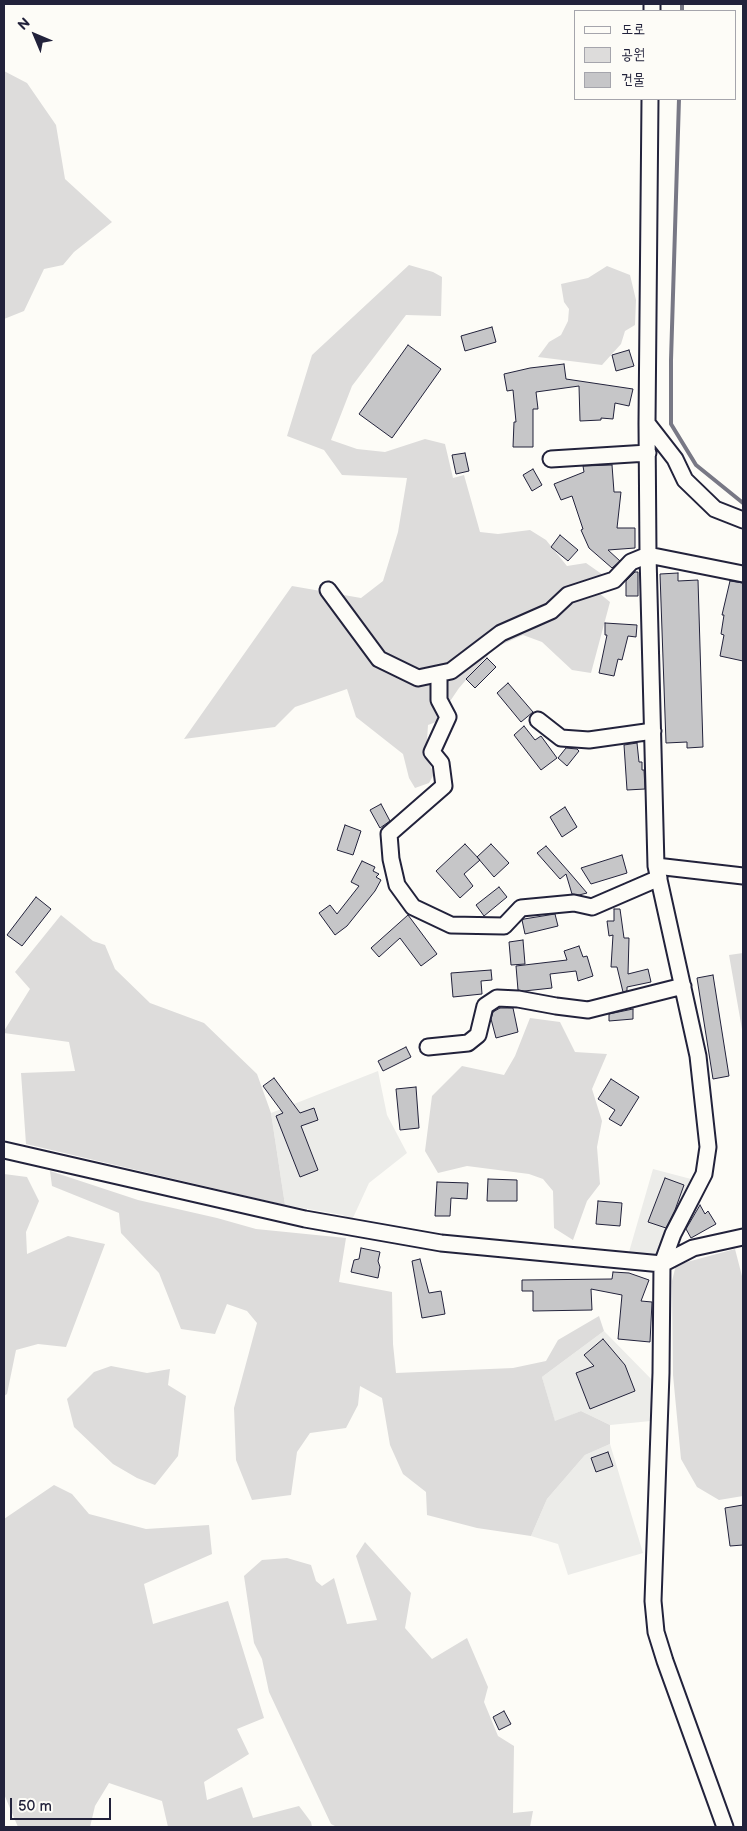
<!DOCTYPE html>
<meta charset="utf-8">
<style>
body{margin:0}
#map{position:relative;width:747px;height:1831px;overflow:hidden;background:#fdfcf7;font-family:"Balsamiq Sans","Poor Story",sans-serif}
canvas{display:block}
.frame{position:absolute;inset:0;border:5px solid #22223b;pointer-events:none}
.legend{position:absolute;left:574px;top:10px;width:162px;height:90px;box-sizing:border-box;background:#fdfcf7;border:1px solid #a5a5ac;margin:0;padding:6px 9px;list-style:none;font-size:15px;color:#22223b}
.legend li{display:flex;align-items:center;gap:10px;height:25px}
.legend b{width:25px;border:1px solid #a5a5ac}
.north{position:absolute;left:10px;top:10px;width:50px;height:50px;-webkit-text-stroke:4px #fdfcf7;paint-order:stroke;rotate:315deg;font-size:14px;font-weight:700;line-height:20px;text-align:center;color:#22223b}
.north::after{content:'';display:block;margin:auto;width:18px;height:22px;background:#22223b;clip-path:polygon(50% 0,100% 100%,50% 72%,0 100%)}
.scale{position:absolute;left:10px;top:1798px;width:101px;height:22px;box-sizing:border-box;border:2px solid #22223b;border-top:0;padding-left:6px;font-size:15px;line-height:18px;white-space:nowrap;color:#22223b;-webkit-text-stroke:4px #fdfcf7;paint-order:stroke}
</style>
<div id="map">
<canvas width="747" height="1831"></canvas>
<div class="frame"></div>
<ul class="legend">
<li><b style="height:6px;background:#fdfcf7"></b>도로</li>
<li><b style="height:14px;background:#dddcdb"></b>공원</li>
<li><b style="height:14px;background:#c6c6c8"></b>건물</li>
</ul>
<div class="north">N</div>
<div class="scale">50 m</div>
</div>
<script>
const g = document.querySelector('canvas').getContext('2d');
g.lineJoin = 'round';
function fillPath(path, color) {
  g.fillStyle = color;
  g.fill(path, 'evenodd');
}
function shape(rows) {
  const path = new Path2D();
  for (const r of rows) {
    path.moveTo(r[0], r[1]);
    for (let i = 2; i < r.length; i += 2) path.lineTo(r[i], r[i + 1]);
  }
  return path;
}
function trace(path, color, width, dash) {
  g.strokeStyle = color;
  g.lineWidth = width;
  g.lineCap = dash ? 'butt' : 'round';
  g.setLineDash(dash || []);
  g.stroke(path);
}
const built = shape([
 [378,1071,387,1115,407,1153,369,1183,352,1220,343,1215,285,1205,271,1113],
 [653,1169,691,1179,661,1256,629,1252],
 [604,1331,657,1385,651,1421,610,1425,581,1411,555,1422,542,1377],
 [610,1444,643,1553,568,1575,558,1544,531,1536,547,1499,585,1455]
]);
const green = shape([
 [4,71,27,83,56,125,65,179,112,222,74,252,63,265,44,269,24,311,4,319],
 [409,265,433,272,442,277,441,316,406,315,352,386,331,440,357,449,385,452,425,439,445,444,453,478,464,475,480,532,498,534,530,530,546,540,567,566,586,563,606,577,599,593,610,602,591,673,572,670,542,642,523,635,494,648,459,688,436,722,428,725,426,756,434,774,429,783,415,788,409,778,403,754,356,717,347,689,295,707,275,727,184,739,292,586,361,598,383,581,398,532,407,478,342,475,324,450,287,436,312,355],
 [607,266,630,275,636,300,635,325,625,331,621,344,602,365,538,357,549,342,561,335,568,321,569,309,564,302,561,284,588,278],
 [61,915,93,941,105,945,115,969,150,1003,204,1023,257,1074,271,1113,285,1205,26,1144,21,1073,75,1071,69,1042,4,1033,4,1031,30,989,15,972],
 [743,953,743,1035,729,955],
 [530,1018,560,1022,575,1052,607,1054,592,1089,602,1121,597,1147,600,1184,587,1201,573,1240,554,1228,553,1191,543,1179,529,1174,467,1166,438,1173,425,1151,432,1096,462,1066,504,1075,515,1056],
 [50,1171,138,1200,217,1218,256,1229,346,1238,339,1282,392,1292,393,1344,396,1373,513,1368,546,1361,558,1340,599,1316,604,1331,542,1377,555,1421,581,1411,610,1425,610,1444,585,1455,547,1499,531,1536,477,1528,427,1515,426,1492,403,1474,390,1445,382,1398,360,1386,358,1405,346,1428,310,1433,297,1452,291,1495,252,1500,236,1460,234,1408,257,1323,247,1311,227,1304,215,1334,181,1329,159,1273,121,1233,119,1213,52,1186],
 [4,1174,27,1177,39,1201,26,1232,27,1254,68,1236,105,1244,66,1347,38,1344,16,1350,7,1394,4,1396],
 [735,1249,743,1280,743,1496,719,1500,697,1487,681,1459,673,1375,672,1281,676,1265],
 [111,1366,147,1373,170,1369,168,1385,186,1396,178,1456,155,1485,137,1478,113,1464,74,1427,67,1399,94,1372],
 [54,1485,72,1494,89,1514,146,1529,209,1525,212,1554,144,1584,153,1624,228,1601,264,1718,237,1729,249,1754,204,1782,207,1800,242,1787,253,1818,299,1806,311,1822,312,1827,168,1827,162,1801,109,1783,95,1806,90,1827,18,1827,4,1794,4,1519],
 [365,1542,411,1593,405,1628,432,1659,467,1638,488,1687,484,1702,498,1736,514,1746,513,1813,533,1811,530,1827,337,1827,331,1824,269,1692,262,1659,254,1643,244,1576,262,1560,287,1558,311,1565,316,1581,322,1586,334,1578,347,1624,377,1620,356,1556]
]);
const stream = shape([
 [682,11,682,4],
 [679,99,671,360,671,424,696,465,743,503]
]);
const building = shape([
 [492,327,496,342,465,351,461,336,492,327],
 [408,345,441,369,392,438,359,414,408,345],
 [629,350,634,366,616,371,612,355,629,350],
 [564,364,566,379,633,389,629,406,615,403,613,419,601,418,601,420,580,421,579,386,536,392,538,409,533,409,533,447,513,447,514,422,516,422,513,390,507,391,504,374,530,368,564,364],
 [465,453,469,471,456,474,452,455,465,453],
 [612,465,614,492,621,492,617,528,635,528,635,548,608,550,620,561,612,568,589,548,581,530,583,529,572,496,561,500,554,484,584,472,583,466,612,465],
 [533,469,542,485,532,491,523,475,533,469],
 [560,535,578,550,568,561,551,547,560,535],
 [635,572,638,572,638,596,626,596,626,581,635,572],
 [678,573,678,581,698,580,703,747,687,748,687,742,666,743,660,574,678,573],
 [730,581,743,583,743,661,720,656,724,635,721,634,724,615,722,615,730,581],
 [605,623,637,625,636,637,628,636,622,660,618,659,614,676,599,673,607,635,605,635,605,623],
 [487,658,496,667,475,688,466,679,487,658],
 [508,683,533,712,521,722,497,693,508,683],
 [524,726,535,740,541,736,557,758,541,770,514,735,524,726],
 [637,743,639,762,642,762,642,770,644,770,645,789,627,790,624,745,637,743],
 [566,748,577,749,579,751,567,766,558,758,566,748],
 [381,804,390,821,380,828,370,810,381,804],
 [565,807,577,827,562,837,550,817,565,807],
 [345,825,361,831,353,855,337,850,345,825],
 [465,844,480,860,464,874,473,886,460,898,436,871,465,844],
 [491,844,509,863,494,877,477,857,491,844],
 [546,846,569,872,587,893,579,895,572,894,566,874,560,879,537,853,546,846],
 [622,855,627,873,591,884,581,868,622,855],
 [362,861,375,867,373,871,379,874,376,877,381,880,375,891,347,926,335,935,319,913,330,905,337,914,359,886,351,882,362,861],
 [499,887,507,897,484,916,476,905,499,887],
 [36,897,51,909,22,946,7,935,36,897],
 [614,909,620,909,624,938,629,938,628,974,648,969,651,982,627,987,627,991,623,992,617,967,611,967,613,935,609,936,607,921,614,921,614,909],
 [555,914,558,926,525,934,522,920,524,919,555,914],
 [408,915,437,954,421,966,400,938,379,957,371,948,408,915],
 [523,940,525,964,511,965,509,942,523,940],
 [579,946,583,957,587,956,593,976,578,981,576,971,550,974,552,988,524,991,518,990,516,966,567,960,564,951,579,946],
 [491,970,492,980,481,981,482,994,453,997,451,973,491,970],
 [713,975,729,1076,713,1079,697,978,713,975],
 [500,1008,513,1008,518,1032,496,1038,491,1019,493,1012,500,1008],
 [633,1009,633,1019,609,1021,609,1014,633,1009],
 [406,1047,411,1057,383,1071,378,1061,406,1047],
 [274,1078,300,1113,314,1108,318,1120,301,1126,318,1170,300,1177,276,1116,283,1113,263,1086,274,1078],
 [611,1079,639,1097,621,1126,609,1119,615,1110,598,1099,611,1079],
 [416,1087,419,1128,400,1130,396,1089,416,1087],
 [665,1178,684,1185,675,1210,666,1228,648,1222,665,1178],
 [488,1179,517,1180,517,1201,487,1201,488,1179],
 [437,1182,468,1183,467,1199,451,1198,450,1216,435,1216,437,1182],
 [598,1201,622,1203,620,1226,596,1224,598,1201],
 [700,1205,705,1214,708,1211,716,1224,691,1238,686,1229,700,1205],
 [361,1248,380,1252,378,1261,380,1267,378,1278,351,1272,354,1260,359,1259,361,1248],
 [420,1259,429,1293,441,1291,445,1314,422,1318,412,1261,420,1259],
 [613,1272,629,1273,649,1280,641,1301,652,1302,650,1342,618,1339,622,1295,591,1289,592,1310,533,1311,533,1291,522,1291,522,1280,612,1279,613,1272],
 [603,1339,625,1365,635,1391,590,1409,576,1373,594,1366,584,1355,603,1339],
 [608,1452,613,1466,596,1472,591,1458,608,1452],
 [743,1505,743,1545,730,1546,725,1508,743,1505],
 [504,1711,511,1724,499,1730,493,1717,504,1711]
]);
const minor = shape([
 [652,11,652,4],
 [650,99,647,423,675,459,685,480,715,509,743,520],
 [647,423,648,555,656,866,698,1056,708,1147,704,1174,673,1234,662,1264,661,1373,653,1601,656,1632,665,1661,725,1827],
 [551,459,648,453],
 [328,590,379,659,418,678,451,671,501,633,551,611,568,595,614,580,631,562,648,555,743,574],
 [439,674,439,700,448,717,432,752,441,763,444,786,389,834,391,859,397,885,413,907,451,925,504,926,521,908,574,903,592,907,659,878],
 [538,720,561,738,589,740,653,731],
 [656,866,743,876],
 [428,1047,468,1043,478,1035,485,1006,497,998,518,999,556,1006,588,1010,683,986],
 [4,1150,305,1219,441,1243,662,1264,693,1248,743,1237]
]);
fillPath(built, '#ecece9');
fillPath(green, '#dddcdb');
trace(stream, '#787885', 4);
fillPath(building, '#c6c6c8');
trace(building, '#22223b', 1);
trace(minor, '#22223b', 19);
trace(minor, '#fdfcf7', 15);
</script>
